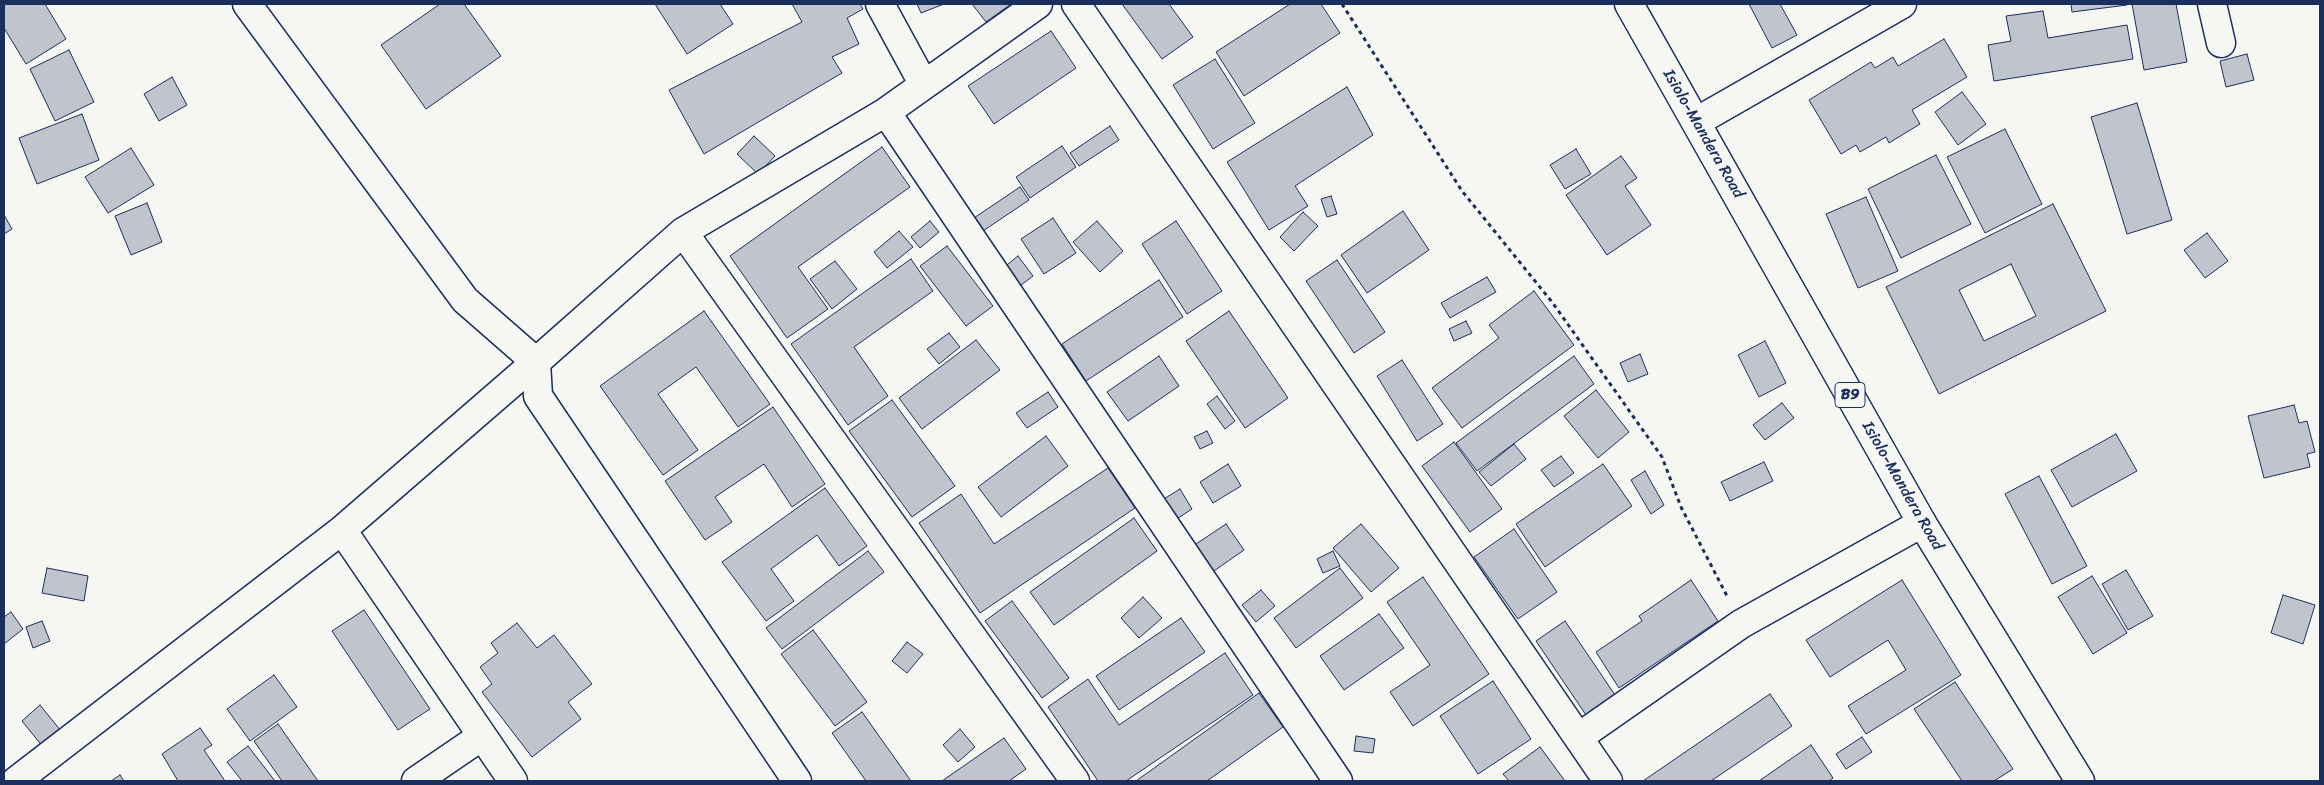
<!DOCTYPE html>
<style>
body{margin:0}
#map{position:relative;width:2324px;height:785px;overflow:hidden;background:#f6f6f2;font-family:Sriracha,sans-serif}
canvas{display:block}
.frame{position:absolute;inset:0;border:5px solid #1b2f5e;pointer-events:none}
</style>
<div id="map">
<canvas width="2324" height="785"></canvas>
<div class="frame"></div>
</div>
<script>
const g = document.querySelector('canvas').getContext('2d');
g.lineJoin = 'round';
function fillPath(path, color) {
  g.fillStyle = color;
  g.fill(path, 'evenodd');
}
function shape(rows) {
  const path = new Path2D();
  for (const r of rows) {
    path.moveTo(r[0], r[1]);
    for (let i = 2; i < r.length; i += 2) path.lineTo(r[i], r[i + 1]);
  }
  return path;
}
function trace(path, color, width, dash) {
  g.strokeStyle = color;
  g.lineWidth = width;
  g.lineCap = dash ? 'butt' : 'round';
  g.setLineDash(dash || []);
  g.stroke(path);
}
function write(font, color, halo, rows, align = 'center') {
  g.font = font + ' Sriracha,sans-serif';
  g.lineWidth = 5;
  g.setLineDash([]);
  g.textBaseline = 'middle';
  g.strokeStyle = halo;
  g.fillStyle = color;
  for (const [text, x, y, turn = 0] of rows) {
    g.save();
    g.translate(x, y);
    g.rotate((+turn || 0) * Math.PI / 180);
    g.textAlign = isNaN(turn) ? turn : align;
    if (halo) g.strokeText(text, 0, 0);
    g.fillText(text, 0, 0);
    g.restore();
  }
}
const building = shape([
 [4,4,45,4,66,39,26,64,4,28,4,4],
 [440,4,464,4,501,56,426,109,381,45,440,4],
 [655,4,720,4,733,24,687,54,655,4],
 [792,4,860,4,863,9,847,18,859,44,832,57,842,73,704,154,669,90,802,22,792,4],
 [917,4,944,4,921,13,917,4],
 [972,4,1011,4,986,22,972,4],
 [1122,4,1169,4,1193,37,1162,59,1122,4],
 [1290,4,1321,4,1340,33,1244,96,1216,52,1290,4],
 [1749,4,1780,4,1797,35,1772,48,1749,4],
 [2071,4,2127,4,2127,5,2072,12,2071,4],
 [2132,4,2176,4,2187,62,2144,70,2132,4],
 [2043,11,2048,38,2127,25,2133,59,1994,81,1988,45,2011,41,2006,16,2043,11],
 [1051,31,1076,68,994,124,968,86,1051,31],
 [1944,39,1967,77,1912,110,1920,124,1889,143,1886,137,1860,152,1856,145,1841,154,1809,100,1871,62,1875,68,1893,57,1898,66,1944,39],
 [69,50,94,102,55,121,30,69,69,50],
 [2247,54,2254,80,2226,87,2220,61,2247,54],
 [1215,59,1255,123,1213,149,1173,85,1215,59],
 [172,77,187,105,159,121,144,94,172,77],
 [1347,87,1373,135,1295,186,1308,206,1269,230,1227,162,1347,87],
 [1962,92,1986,124,1958,145,1935,112,1962,92],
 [2137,103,2172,220,2127,234,2091,117,2137,103],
 [82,114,99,160,37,184,19,138,82,114],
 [1110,126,1119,140,1079,166,1070,153,1110,126],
 [2005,129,2042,204,1985,233,1947,157,2005,129],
 [754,136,775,156,758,174,737,154,754,136],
 [1062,146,1076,167,1030,198,1016,177,1062,146],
 [882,147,910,187,798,267,828,309,787,338,730,256,882,147],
 [131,148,154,185,108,213,85,177,131,148],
 [1576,149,1591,174,1565,189,1550,165,1576,149],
 [1936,155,1971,224,1901,258,1868,189,1936,155],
 [1621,156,1637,178,1625,186,1651,225,1607,255,1566,195,1621,156],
 [1020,187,1029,200,977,235,968,222,1020,187],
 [1331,196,1337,214,1327,217,1321,199,1331,196],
 [1866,197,1898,271,1858,288,1826,214,1866,197],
 [147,203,162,242,131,255,115,216,147,203],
 [2053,204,2106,311,1939,394,1886,287,2053,204],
 [2011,264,2036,316,1984,341,1959,290,2011,264],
 [1403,211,1429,250,1367,293,1341,255,1403,211],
 [1303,212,1318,226,1294,251,1280,237,1303,212],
 [4,215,12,229,4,234,4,215],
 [1053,218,1076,253,1044,274,1021,239,1053,218],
 [930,221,939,232,920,248,911,237,930,221],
 [1097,221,1123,251,1100,272,1073,242,1097,221],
 [1176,221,1222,291,1187,314,1142,244,1176,221],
 [899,231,913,247,887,268,874,252,899,231],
 [2207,233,2228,261,2205,278,2184,250,2207,233],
 [947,246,993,306,966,326,920,266,947,246],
 [1018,256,1033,276,1017,288,1002,269,1018,256],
 [911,259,933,291,854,347,888,396,848,425,791,344,911,259],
 [1337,260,1385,332,1354,353,1306,281,1337,260],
 [835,261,857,289,832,309,810,279,835,261],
 [1487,277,1496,292,1450,318,1441,303,1487,277],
 [1159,280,1183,317,1086,381,1062,344,1159,280],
 [1534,291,1574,345,1462,428,1432,388,1499,338,1489,325,1534,291],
 [704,311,770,404,738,427,696,367,658,394,698,450,663,475,600,386,704,311],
 [1229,311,1288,398,1245,428,1186,341,1229,311],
 [1466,321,1472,333,1454,341,1449,329,1466,321],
 [949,333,960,347,939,364,927,349,949,333],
 [976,340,1000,370,922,429,899,398,976,340],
 [1765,341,1786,383,1759,397,1738,355,1765,341],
 [1640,354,1648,374,1628,382,1620,363,1640,354],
 [1159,356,1179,386,1128,421,1107,392,1159,356],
 [1574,356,1594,384,1477,471,1456,443,1574,356],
 [1402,360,1443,424,1417,441,1377,376,1402,360],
 [1596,390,1629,432,1598,458,1564,416,1596,390],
 [1048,392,1058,407,1027,428,1016,413,1048,392],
 [1217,396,1235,421,1225,429,1207,404,1217,396],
 [892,400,955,486,912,517,849,431,892,400],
 [1782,403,1794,418,1765,440,1753,425,1782,403],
 [2294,405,2299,423,2307,421,2315,452,2307,454,2310,467,2264,478,2248,416,2294,405],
 [773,407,825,484,792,507,764,464,715,497,732,522,705,540,665,481,773,407],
 [1207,431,1213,443,1200,449,1194,437,1207,431],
 [2116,434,2137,471,2072,507,2051,470,2116,434],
 [1046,436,1068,466,1001,517,978,487,1046,436],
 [1454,442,1502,509,1470,532,1422,466,1454,442],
 [1514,444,1526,459,1491,486,1479,472,1514,444],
 [1561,456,1574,473,1554,487,1541,470,1561,456],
 [1764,462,1773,481,1730,501,1721,482,1764,462],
 [1228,464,1241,486,1213,503,1200,482,1228,464],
 [1603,464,1632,506,1545,567,1516,524,1603,464],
 [1108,468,1135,508,980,613,919,523,961,494,994,544,1108,468],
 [1645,471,1664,505,1651,514,1631,480,1645,471],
 [2039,476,2087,566,2052,584,2005,494,2039,476],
 [825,488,867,546,839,566,817,535,771,569,794,601,766,621,722,562,825,488],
 [1180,489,1192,509,1172,522,1159,502,1180,489],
 [1134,518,1157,551,1054,625,1030,592,1134,518],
 [1226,524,1244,550,1211,573,1193,546,1226,524],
 [1361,524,1399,568,1371,592,1333,548,1361,524],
 [1514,529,1557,592,1518,619,1474,557,1514,529],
 [868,551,884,572,782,649,766,628,868,551],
 [1333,551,1340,566,1323,573,1317,559,1333,551],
 [47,568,88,576,84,601,42,593,47,568],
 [1340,568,1363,598,1296,648,1274,618,1340,568],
 [2126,570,2153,616,2128,630,2102,584,2126,570],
 [2092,576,2127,633,2093,654,2058,597,2092,576],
 [1423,577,1489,674,1413,726,1390,692,1430,665,1387,602,1423,577],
 [1691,580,1718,621,1619,688,1596,652,1642,621,1639,616,1691,580],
 [1902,580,1961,675,1866,734,1848,706,1906,670,1888,640,1830,677,1806,640,1902,580],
 [1261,590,1275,606,1256,622,1242,605,1261,590],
 [2283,595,2315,605,2303,644,2271,633,2283,595],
 [1143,597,1162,618,1139,638,1121,618,1143,597],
 [1012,601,1069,678,1042,698,985,621,1012,601],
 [364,610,430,709,398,730,332,631,364,610],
 [11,612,23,629,4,644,4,617,11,612],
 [1379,614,1404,648,1344,690,1320,656,1379,614],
 [1181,618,1205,652,1119,710,1096,676,1181,618],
 [42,621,50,641,33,648,26,627,42,621],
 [1565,621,1615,695,1586,715,1536,641,1565,621],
 [517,623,537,648,554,635,592,684,568,702,581,719,532,757,482,692,492,684,480,667,498,653,491,643,517,623],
 [813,630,867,702,835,726,781,654,813,630],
 [907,642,923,654,907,673,892,661,907,642],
 [1225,653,1253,695,1126,781,1098,781,1048,707,1088,679,1119,725,1225,653],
 [274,675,297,707,250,741,227,709,274,675],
 [1493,681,1531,739,1478,774,1440,716,1493,681],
 [1955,682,2013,769,1994,781,1962,781,1914,709,1955,682],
 [1259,693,1283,727,1207,781,1136,781,1259,693],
 [1770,694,1792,726,1711,781,1643,781,1770,694],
 [40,705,61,731,43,747,22,721,40,705],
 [862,712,911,781,866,781,832,733,862,712],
 [278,724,318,781,282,781,254,741,278,724],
 [200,728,212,745,204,750,225,781,178,781,162,754,200,728],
 [960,729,975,747,958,762,943,745,960,729],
 [1356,736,1375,739,1373,753,1354,751,1356,736],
 [1862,737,1872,752,1846,769,1836,754,1862,737],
 [1004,738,1026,769,1009,781,942,781,1004,738],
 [1811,745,1833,778,1829,781,1759,781,1811,745],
 [248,746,275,781,242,781,227,762,248,746],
 [1540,747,1565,781,1509,781,1503,774,1540,747],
 [120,775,124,781,111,781,120,775]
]);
const path = shape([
 [1342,4,1462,191,1552,302,1662,457,1681,507,1727,596]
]);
const street = shape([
 [880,4,924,85],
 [1076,4,1608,781],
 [2212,4,2221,43],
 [886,112,1338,781],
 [1696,122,1902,4],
 [683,232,1075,781],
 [342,530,513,781],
 [1579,737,1741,624,1922,523],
 [16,781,342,530,536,362,683,232,886,112,1038,4],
 [416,781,482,736]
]);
const secondary = shape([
 [247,4,465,300,536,362,538,396,797,781]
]);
const highway = shape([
 [1629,4,1922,523,2080,781]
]);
const shields = [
 [1850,395,30]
];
const shieldNames = [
 ["B9",1850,395]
];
const streetNames = [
 ["Isiolo-Mandera Road",1703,134,60],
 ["Isiolo-Mandera Road",1902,486,60]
];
fillPath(building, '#c0c4cd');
trace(building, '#1b2f5e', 1);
trace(street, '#1b2f5e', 31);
trace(secondary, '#1b2f5e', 31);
trace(highway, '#1b2f5e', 31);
trace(path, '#1b2f5e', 3, [4, 4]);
trace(street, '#f6f6f2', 28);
trace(secondary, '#f6f6f2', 28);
trace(highway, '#f6f6f2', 28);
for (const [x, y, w] of shields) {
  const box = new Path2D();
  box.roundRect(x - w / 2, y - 12.5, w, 25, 4);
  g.fillStyle = '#f6f6f2';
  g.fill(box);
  trace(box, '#1b2f5e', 1);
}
write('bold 15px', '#1b2f5e', null, shieldNames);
write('16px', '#1b2f5e', '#f6f6f2', streetNames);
</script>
